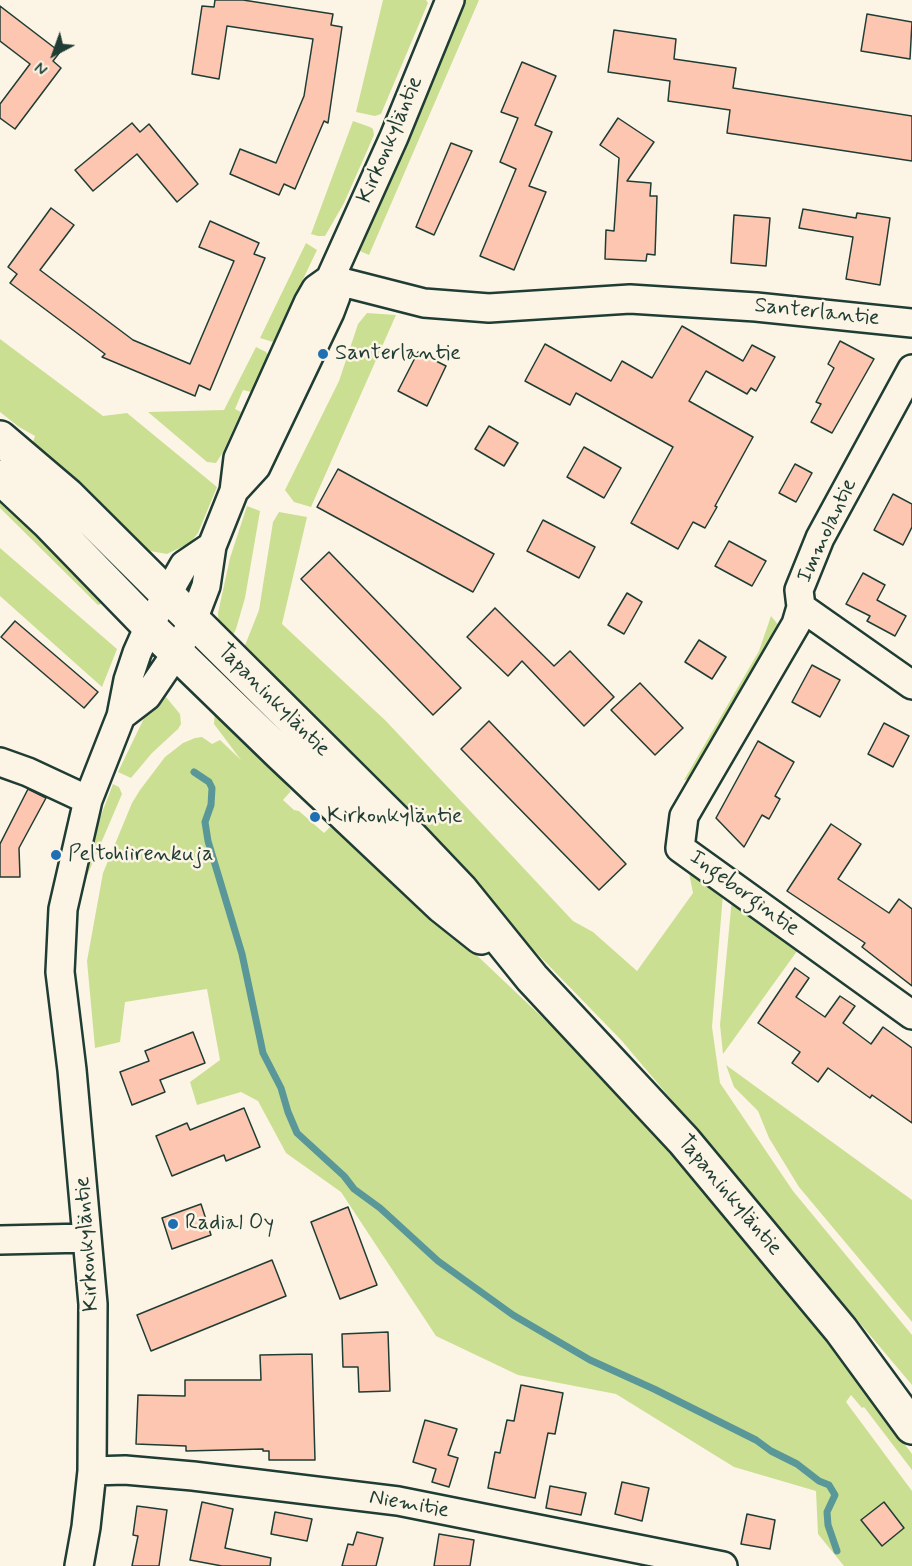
<!DOCTYPE html>
<meta charset="utf-8">
<style>
body{margin:0}
#map{position:relative;width:912px;height:1566px;overflow:hidden;background:#fcf5e5;font-family:Mynerve,sans-serif}
canvas{display:block}
.north{position:absolute;left:24px;top:24px;width:60px;height:60px;-webkit-text-stroke:4px #fcf5e5;paint-order:stroke;rotate:221deg;font-size:16px;font-weight:700;line-height:24px;text-align:center;color:#1f3d34}
.north::after{content:'';display:block;margin:auto;width:21px;height:27px;background:#1f3d34;clip-path:polygon(50% 0,100% 100%,50% 72%,0 100%)}
</style>
<div id="map">
<canvas width="912" height="1566"></canvas>
<div class="north">N</div>
</div>
<script>
const g = document.querySelector('canvas').getContext('2d');
g.lineJoin = 'round';
function fillPath(path, color) {
  g.fillStyle = color;
  g.fill(path, 'evenodd');
}
function shape(rows) {
  const path = new Path2D();
  for (const r of rows) {
    path.moveTo(r[0], r[1]);
    for (let i = 2; i < r.length; i += 2) path.lineTo(r[i], r[i + 1]);
  }
  return path;
}
function trace(path, color, width, dash) {
  g.strokeStyle = color;
  g.lineWidth = width;
  g.lineCap = dash ? 'butt' : 'round';
  g.setLineDash(dash || []);
  g.stroke(path);
}
function write(font, color, halo, rows, align = 'center') {
  g.font = font + ' Mynerve,sans-serif';
  g.lineWidth = 5;
  g.setLineDash([]);
  g.textBaseline = 'middle';
  g.strokeStyle = halo;
  g.fillStyle = color;
  for (const [text, x, y, turn = 0] of rows) {
    g.save();
    g.translate(x, y);
    g.rotate((+turn || 0) * Math.PI / 180);
    g.textAlign = isNaN(turn) ? turn : align;
    if (halo) g.strokeText(text, 0, 0);
    g.fillText(text, 0, 0);
    g.restore();
  }
}
const green = shape([
 [383,0,426,0,428,3,381,114,375,116,356,112],
 [465,0,479,0,369,255,360,251],
 [353,121,370,127,373,129,374,135,344,203,325,236,318,236,311,234],
 [306,243,317,250,273,342,260,338],
 [367,313,396,315,311,507,294,502,285,490,339,381,358,324],
 [0,339,103,416,127,413,217,487,198,533,190,543,167,554,150,551,33,442,35,436,19,427,0,412],
 [256,347,266,352,268,355,251,392,243,390,235,409,241,412,223,452,216,463,207,462,148,412,224,410],
 [0,493,107,598,103,603,98,605,0,508],
 [247,506,260,511,245,598,236,629,231,639,219,626,218,613,230,558],
 [279,512,307,517,282,624,386,721,573,921,593,932,637,971,693,893,688,868,699,879,723,894,712,1027,720,1083,793,1191,912,1335,912,1385,622,1041,353,764,240,658,259,610,273,522],
 [0,548,117,649,102,687,0,596],
 [771,616,780,627,699,777,684,780,759,651],
 [166,697,180,714,181,724,178,729,152,753,131,778,118,772,146,714,153,706],
 [215,709,261,755,291,791,283,800,294,810,299,811,324,833,330,827,372,856,562,1036,652,1132,808,1314,912,1454,912,1470,864,1407,862,1408,851,1395,846,1402,912,1491,912,1566,844,1566,818,1534,816,1491,734,1467,616,1394,518,1375,436,1336,341,1192,286,1153,258,1101,241,1092,197,1105,190,1082,220,1060,207,989,125,1002,120,1042,95,1048,87,961,103,873,132,803,140,790,165,757,183,743,195,738,202,737,212,744,220,740,241,760,214,724],
 [113,784,119,787,122,794,84,883,95,831],
 [732,898,800,947,723,1054,720,1025],
 [726,1065,912,1200,912,1322,799,1187,769,1138,758,1111,734,1087]
]);
const stream = shape([
 [194,772,209,782,212,788,211,805,205,822,208,841,242,954,263,1053,281,1088,288,1112,297,1133,344,1176,354,1189,380,1208,438,1261,513,1315,590,1360,654,1389,756,1440,771,1451,797,1464,819,1481,829,1485,835,1495,827,1512,828,1525,837,1551]
]);
const building = shape([
 [215,0,243,0,333,14,331,25,342,27,328,123,324,121,295,189,284,184,279,195,230,174,240,149,276,163,304,96,313,39,227,26,219,79,192,74,202,6,214,7,215,0],
 [0,6,60,52,53,61,61,68,15,129,0,118,0,104,30,64,0,41,0,6],
 [867,14,912,22,910,59,861,51,867,14],
 [614,30,676,39,674,59,736,68,733,88,912,116,912,161,727,133,730,110,668,101,670,81,608,72,614,30],
 [522,62,556,76,535,125,552,132,529,186,546,192,514,270,480,256,516,169,500,162,518,118,501,112,522,62],
 [618,118,654,142,627,181,651,183,650,196,657,196,655,255,647,254,646,261,605,259,606,230,614,231,619,158,600,145,618,118],
 [132,123,140,132,149,124,198,184,177,202,137,154,93,191,75,170,132,123],
 [451,143,472,151,434,235,416,227,451,143],
 [51,208,74,225,40,270,133,340,190,364,234,261,199,247,210,221,259,243,254,254,265,258,210,390,199,385,195,396,102,357,105,354,10,283,17,274,8,267,51,208],
 [803,209,856,218,857,213,890,218,880,285,846,279,853,237,799,228,803,209],
 [734,215,770,218,766,266,731,263,734,215],
 [682,326,743,361,752,345,775,357,756,391,751,388,747,394,706,371,689,401,753,437,715,506,717,507,705,528,693,522,678,549,631,523,673,447,576,393,570,405,525,381,545,344,611,381,622,361,652,378,682,326],
 [840,341,874,359,832,433,811,422,821,404,816,402,834,368,828,364,840,341],
 [418,352,446,366,427,406,398,391,418,352],
 [489,426,518,443,504,466,475,449,489,426],
 [584,447,621,468,604,498,567,477,584,447],
 [795,464,812,473,796,502,779,493,795,464],
 [338,469,494,554,473,592,317,507,338,469],
 [893,494,912,504,912,527,903,545,874,530,893,494],
 [543,520,595,547,579,578,527,551,543,520],
 [729,541,766,561,752,586,715,566,729,541],
 [329,552,461,688,433,715,301,579,329,552],
 [863,573,885,585,877,600,906,616,895,636,867,621,870,616,846,604,863,573],
 [627,593,642,602,624,634,608,625,627,593],
 [495,608,554,666,570,651,614,697,584,726,522,661,508,676,467,637,495,608],
 [15,621,98,692,84,708,1,637,15,621],
 [699,640,726,657,712,679,685,662,699,640],
 [812,665,840,680,820,717,792,702,812,665],
 [640,683,683,728,655,755,611,710,640,683],
 [489,721,626,864,599,890,461,749,489,721],
 [884,723,909,736,893,767,868,754,884,723],
 [758,741,794,762,775,796,780,799,769,819,762,815,744,847,716,818,758,741],
 [28,789,46,798,19,848,20,877,0,877,0,844,28,789],
 [831,824,861,844,838,879,889,913,899,899,912,909,912,986,862,947,865,943,787,891,831,824],
 [795,968,809,978,796,997,825,1017,840,996,855,1006,843,1023,871,1044,883,1027,912,1048,912,1123,872,1095,870,1098,828,1068,818,1082,792,1063,800,1052,758,1023,795,968],
 [193,1032,205,1063,160,1080,165,1092,132,1105,120,1072,149,1061,145,1051,193,1032],
 [244,1108,260,1147,226,1161,224,1155,172,1176,156,1136,187,1123,190,1130,244,1108],
 [201,1204,211,1235,172,1249,162,1218,201,1204],
 [348,1207,377,1285,340,1299,311,1222,348,1207],
 [272,1260,286,1296,151,1351,137,1315,272,1260],
 [388,1332,390,1391,359,1392,358,1367,343,1367,342,1334,388,1332],
 [312,1354,315,1460,269,1460,269,1451,263,1451,263,1449,186,1451,186,1446,136,1444,138,1395,185,1396,185,1380,261,1380,260,1355,312,1354],
 [521,1385,563,1393,555,1434,548,1433,535,1498,488,1488,495,1452,500,1453,507,1420,514,1421,521,1385],
 [425,1420,457,1429,448,1455,458,1458,449,1487,432,1482,436,1469,413,1462,425,1420],
 [622,1482,649,1488,642,1521,615,1514,622,1482],
 [550,1486,586,1493,581,1515,546,1508,550,1486],
 [202,1502,233,1509,225,1548,271,1558,270,1566,222,1566,190,1560,202,1502],
 [884,1502,904,1528,882,1546,861,1520,884,1502],
 [137,1506,167,1510,159,1566,132,1566,138,1536,133,1535,137,1506],
 [275,1512,312,1519,307,1541,271,1534,275,1512],
 [747,1514,775,1520,770,1549,741,1544,747,1514],
 [357,1532,383,1538,376,1566,342,1566,348,1544,353,1545,357,1532],
 [439,1534,474,1540,470,1566,434,1566,439,1534]
]);
const minor = shape([
 [330,279,424,303,489,308,630,299,756,307,912,323],
 [912,369,820,538,799,590,801,607,796,624,684,816,680,848,912,1015],
 [234,491,256,467,330,312,336,296,330,279],
 [801,607,912,685],
 [121,716,147,696,177,652,193,620,206,586,212,546,234,491,238,458,308,303,316,289,330,279,394,137,450,0],
 [0,762,28,772,88,800],
 [0,1240,87,1238],
 [92,1471,125,1470,193,1476,398,1501,723,1566],
 [79,1566,86,1527,92,1471,93,1304,72,1070,60,972,63,909,88,800,121,716,128,680,137,653,149,626,184,565,212,546]
]);
const major = shape([
 [0,438,67,495,404,830,460,889,532,978,684,1141,841,1330,912,1427],
 [0,477,49,523,149,626,281,754,442,906,481,937]
]);
const markers = [
 [323,354,6,"#1f6fb2"],
 [315,817,6,"#1f6fb2"],
 [56,855,6,"#1f6fb2"],
 [173,1224,6,"#1f6fb2"]
];
const streetNames = [
 ["Kirkonkyläntie",391,140,-67],
 ["Santerlantie",817,313,6],
 ["Immolantie",828,531,-65],
 ["Tapaninkyläntie",273,701,45],
 ["Ingeborgintie",744,894,36],
 ["Tapaninkyläntie",729,1196,50],
 ["Kirkonkyläntie",88,1244,-94],
 ["Niemitie",409,1505,10]
];
const poiNames = [
 ["Santerlantie",335,354],
 ["Kirkonkyläntie",327,817],
 ["Peltohiirenkuja",68,855],
 ["Radial Oy",185,1224]
];
fillPath(green, '#cbdf93');
trace(stream, '#5a9798', 7);
fillPath(building, '#fdc6b1');
trace(building, '#1f3d34', 1.5);
trace(minor, '#1f3d34', 32);
trace(major, '#1f3d34', 38);
trace(minor, '#fcf5e5', 27);
trace(major, '#fcf5e5', 33);
for (const [x, y, r, color] of markers) {
  const dot = new Path2D();
  dot.arc(x, y, r, 0, 2 * Math.PI);
  g.fillStyle = color;
  g.fill(dot);
  trace(dot, '#fcf5e5', 2);
}
write('22px', '#1f3d34', '#fcf5e5', streetNames);
write('22px', '#1f3d34', '#fcf5e5', poiNames, 'left');
</script>
